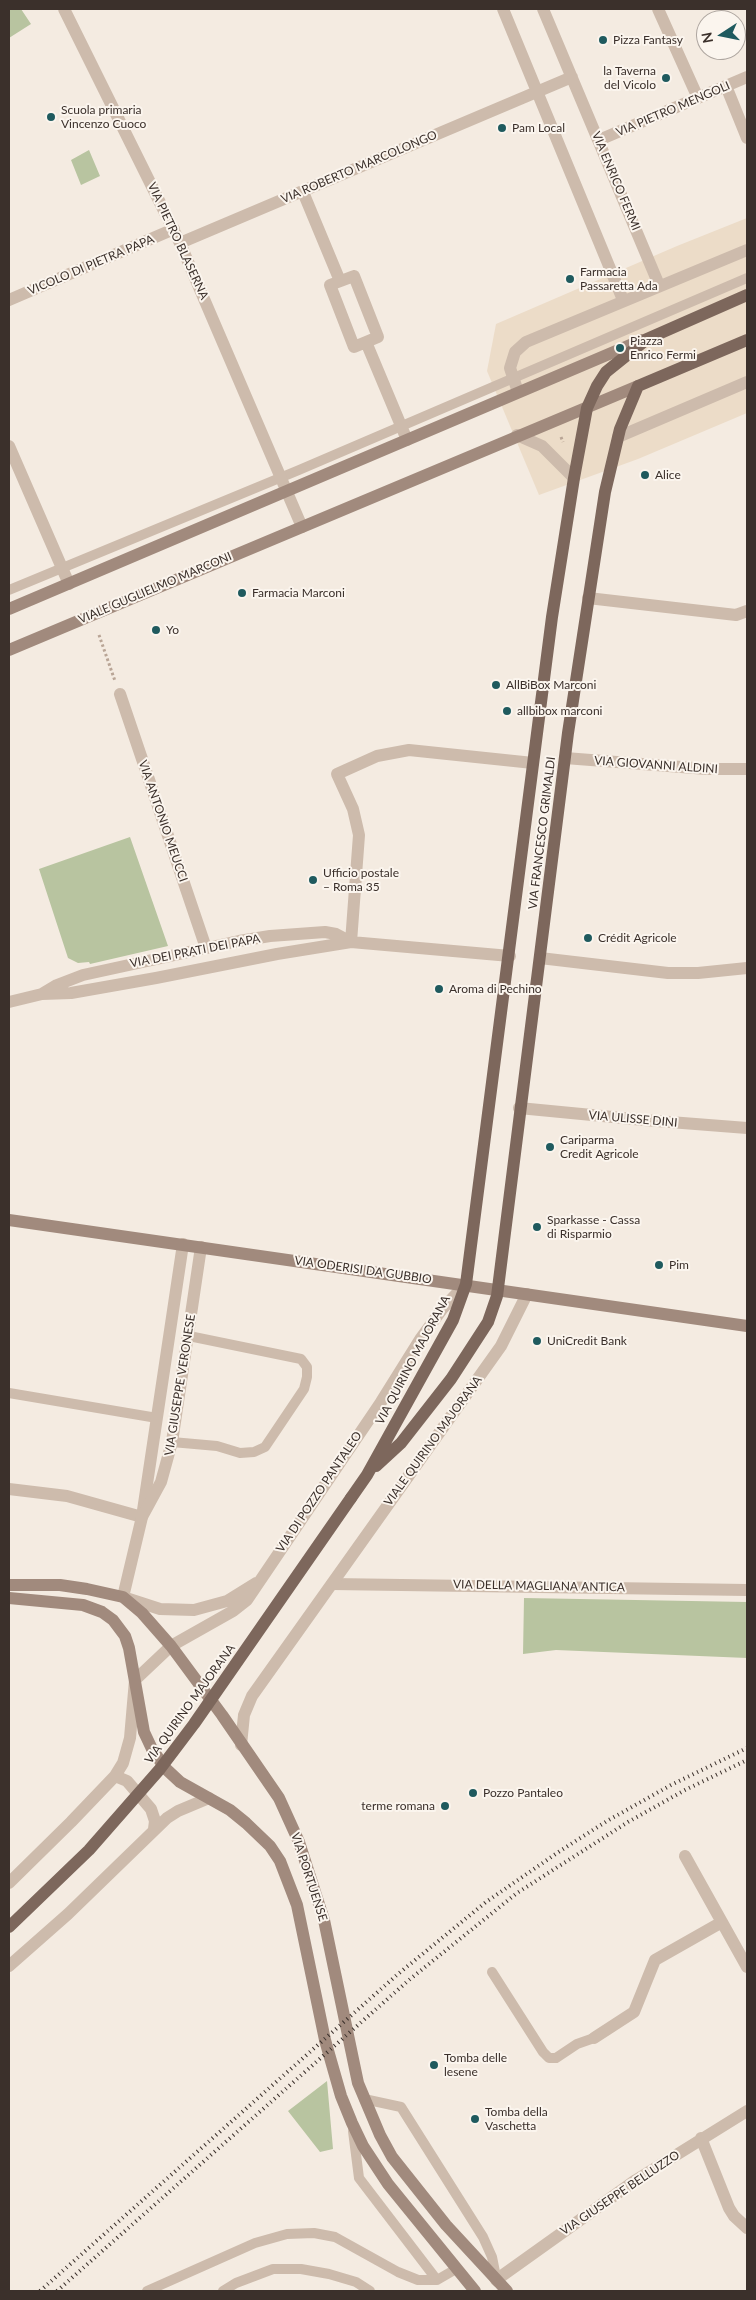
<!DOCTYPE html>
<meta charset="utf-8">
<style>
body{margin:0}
#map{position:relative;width:756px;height:2300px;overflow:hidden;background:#f4ebe1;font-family:Lato,sans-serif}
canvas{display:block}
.frame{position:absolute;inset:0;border:10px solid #3b302b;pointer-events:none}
.north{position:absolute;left:696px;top:10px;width:50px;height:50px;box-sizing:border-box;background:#fbf5ee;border:1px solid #aea6a0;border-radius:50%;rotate:259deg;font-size:14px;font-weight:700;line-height:20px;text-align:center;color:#3b302b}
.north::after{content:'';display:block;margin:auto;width:18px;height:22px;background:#1f5a5e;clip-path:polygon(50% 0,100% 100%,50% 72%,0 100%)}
</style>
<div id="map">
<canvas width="756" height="2300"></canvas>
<div class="frame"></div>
<div class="north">N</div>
</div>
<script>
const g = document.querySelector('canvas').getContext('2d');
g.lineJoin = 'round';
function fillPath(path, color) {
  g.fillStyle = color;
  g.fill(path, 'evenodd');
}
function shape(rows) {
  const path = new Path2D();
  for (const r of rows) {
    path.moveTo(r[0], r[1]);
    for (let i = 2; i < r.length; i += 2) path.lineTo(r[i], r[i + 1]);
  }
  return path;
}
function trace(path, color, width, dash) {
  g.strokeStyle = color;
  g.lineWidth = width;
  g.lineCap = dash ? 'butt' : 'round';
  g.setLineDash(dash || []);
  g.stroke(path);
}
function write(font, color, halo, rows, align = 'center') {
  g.font = font + ' Lato,sans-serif';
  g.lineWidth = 4;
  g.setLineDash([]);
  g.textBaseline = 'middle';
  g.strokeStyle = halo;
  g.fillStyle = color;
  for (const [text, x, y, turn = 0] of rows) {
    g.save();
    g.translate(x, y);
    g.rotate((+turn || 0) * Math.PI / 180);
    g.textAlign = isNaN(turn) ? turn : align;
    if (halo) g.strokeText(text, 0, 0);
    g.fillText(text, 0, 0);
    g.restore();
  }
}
const green = shape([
 [10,9,21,9,31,24,9,38],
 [89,150,100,176,81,185,71,160],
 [130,837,168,946,90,964,89,962,78,963,68,958,39,869],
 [524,1598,747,1602,747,1658,556,1650,523,1654],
 [327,2081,333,2149,320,2152,288,2111]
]);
const plaza = shape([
 [747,218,747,413,638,459,539,495,487,371,496,324,677,246]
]);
const path = shape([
 [561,437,563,442],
 [99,635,115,681]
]);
const service = shape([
 [9,590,299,470,747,278],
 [9,1393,157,1418],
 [172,1442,217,1446,240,1453,254,1452,265,1447,304,1389,307,1377,307,1367,301,1359,189,1336],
 [492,1972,543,2052,549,2058,556,2058,577,2044,594,2038],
 [364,2099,401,2107,483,2237,492,2257,497,2282],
 [353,2131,359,2178,437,2280],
 [147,2291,255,2243,287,2234,314,2233,335,2237,398,2272,418,2280,437,2280,456,2269],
 [223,2291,236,2283,273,2269,301,2269,329,2274,356,2282,370,2291]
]);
const pedestrian = shape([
 [303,192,340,281],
 [354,276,378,337,354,347,330,285,354,276],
 [366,342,407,440]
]);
const minor = shape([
 [64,9,180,243,302,527],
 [503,9,623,300],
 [543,9,659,285],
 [658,9,698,98],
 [726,86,747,138],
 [599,140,747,77],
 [180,243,572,77],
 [9,300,174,229],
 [518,392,510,368,515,352,526,342,747,250],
 [517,435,542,446,574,478],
 [618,437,747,382],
 [9,446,69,584],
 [588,598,736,615,747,611],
 [120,694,206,948],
 [565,758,707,769,747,769],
 [351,942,359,835,353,809,337,774,377,756,409,750,533,763],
 [540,958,668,973,698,973,747,968],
 [42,994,57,985,83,975,239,941,270,936,325,932,336,934,351,942],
 [9,1002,42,994,71,993,156,978,277,954,351,942,510,956],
 [519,1108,644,1120,747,1128],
 [9,1489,67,1496,142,1517,183,1244],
 [332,1584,747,1590],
 [685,1856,747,1967],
 [594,2038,634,2012,655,1960,722,1922],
 [701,2138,729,2208,734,2216,747,2228],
 [496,2280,636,2180,747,2111]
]);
const tertiary = shape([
 [201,1247,172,1442,161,1482,142,1517,123,1597,160,1609,194,1610,227,1601,256,1583],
 [241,1745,244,1715,252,1696,501,1346,527,1294],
 [115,1776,127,1781,151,1809,155,1821,154,1829],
 [9,1883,71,1822,115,1776,123,1763,130,1738,135,1680,171,1646,233,1611,247,1600,381,1402,421,1338,443,1308,466,1284],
 [9,1966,68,1914,167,1818,178,1811,209,1798]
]);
const secondary = shape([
 [9,609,642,340],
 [9,650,638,386],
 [9,1220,747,1326],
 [9,1585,60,1585,87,1589,123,1597,142,1613,171,1646,222,1715,279,1798,299,1842,324,1920,358,2083,380,2135,392,2157,446,2225,507,2291],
 [9,1598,83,1605,102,1612,113,1620,125,1636,129,1648,144,1732,152,1749,165,1768,180,1782,230,1810,246,1823,270,1846,280,1861,297,1905,325,2040,341,2096,352,2123,363,2146,388,2184,475,2291]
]);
const primary = shape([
 [376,1466,401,1443,451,1379,488,1322,497,1296,568,733,605,492,620,429,638,386,747,340],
 [351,1498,367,1475,453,1320,466,1284,552,617,574,478,587,408,597,386,606,372,647,339,747,295]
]);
const rail = shape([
 [40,2291,398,1974,486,1902,560,1851,607,1821,671,1785,747,1748],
 [57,2291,409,1980,517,1893,628,1822,685,1790,747,1760]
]);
const primaryBridge = shape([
 [9,1927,89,1850,160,1769,194,1724,351,1498]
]);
const markers = [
 [603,40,5,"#1f5a5e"],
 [666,78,5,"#1f5a5e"],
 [51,117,5,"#1f5a5e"],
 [502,128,5,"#1f5a5e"],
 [570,279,5,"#1f5a5e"],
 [620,348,5,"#1f5a5e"],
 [645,475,5,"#1f5a5e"],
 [242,593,5,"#1f5a5e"],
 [156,630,5,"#1f5a5e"],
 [496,685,5,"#1f5a5e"],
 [507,711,5,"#1f5a5e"],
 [313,880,5,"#1f5a5e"],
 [588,938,5,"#1f5a5e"],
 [439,989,5,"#1f5a5e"],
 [550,1147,5,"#1f5a5e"],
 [537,1227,5,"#1f5a5e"],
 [659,1265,5,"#1f5a5e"],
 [537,1341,5,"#1f5a5e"],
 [473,1793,5,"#1f5a5e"],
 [445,1806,5,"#1f5a5e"],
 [434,2065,5,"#1f5a5e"],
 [475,2119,5,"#1f5a5e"]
];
const poiNames = [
 ["Pizza Fantasy",613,40],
 ["la Taverna",656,71,"right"],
 ["del Vicolo",656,85,"right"],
 ["Scuola primaria",61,110],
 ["Vincenzo Cuoco",61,124],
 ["Pam Local",512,128],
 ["Farmacia",580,272],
 ["Passaretta Ada",580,286],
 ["Piazza",630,341],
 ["Enrico Fermi",630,355],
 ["Alice",655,475],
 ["Farmacia Marconi",252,593],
 ["Yo",166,630],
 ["AllBiBox Marconi",506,685],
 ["allbibox marconi",517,711],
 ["Ufficio postale",323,873],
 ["– Roma 35",323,887],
 ["Crédit Agricole",598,938],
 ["Aroma di Pechino",449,989],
 ["Cariparma",560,1140],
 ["Credit Agricole",560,1154],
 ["Sparkasse - Cassa",547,1220],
 ["di Risparmio",547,1234],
 ["Pim",669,1265],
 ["UniCredit Bank",547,1341],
 ["Pozzo Pantaleo",483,1793],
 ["terme romana",435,1806,"right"],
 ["Tomba delle",444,2058],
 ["lesene",444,2072],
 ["Tomba della",485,2112],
 ["Vaschetta",485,2126]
];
const streetNames = [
 ["VIA PIETRO MENGOLI",673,109,-23],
 ["VIA ROBERTO MARCOLONGO",359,167,-23],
 ["VIA ENRICO FERMI",616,181,67],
 ["VIA PIETRO BLASERNA",178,241,65],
 ["VICOLO DI PIETRA PAPA",91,265,-23],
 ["VIALE GUGLIELMO MARCONI",155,588,-23],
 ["VIA GIOVANNI ALDINI",656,765,4],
 ["VIA ANTONIO MEUCCI",163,821,71],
 ["VIA FRANCESCO GRIMALDI",542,833,-83],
 ["VIA DEI PRATI DEI PAPA",195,951,-11],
 ["VIA ULISSE DINI",633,1119,5],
 ["VIA ODERISI DA GUBBIO",363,1270,8],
 ["VIA QUIRINO MAJORANA",413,1360,-62],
 ["VIA GIUSEPPE VERONESE",180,1385,-81],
 ["VIALE QUIRINO MAJORANA",433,1441,-54],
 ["VIA DI POZZO PANTALEO",319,1492,-56],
 ["VIA DELLA MAGLIANA ANTICA",539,1586,1],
 ["VIA QUIRINO MAJORANA",190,1704,-54],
 ["VIA PORTUENSE",309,1877,72],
 ["VIA GIUSEPPE BELLUZZO",620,2193,-34]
];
fillPath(green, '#b8c4a0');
fillPath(plaza, '#ecdcc8');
trace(path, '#b9a596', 3, [2.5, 2.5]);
trace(service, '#cdbbac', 10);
trace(pedestrian, '#cdbbac', 12);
trace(minor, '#cdbbac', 12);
trace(tertiary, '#cdbbac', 12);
trace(secondary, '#a18a7d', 12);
trace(primary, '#7d675c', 12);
trace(rail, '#3b302b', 4, [1, 4]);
trace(primaryBridge, '#7d675c', 12);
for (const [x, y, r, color] of markers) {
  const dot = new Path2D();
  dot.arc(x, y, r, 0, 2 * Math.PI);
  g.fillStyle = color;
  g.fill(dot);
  trace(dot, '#fbf5ee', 2);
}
write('12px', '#3b302b', '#fbf5ee', poiNames, 'left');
write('12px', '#3b302b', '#fbf5ee', streetNames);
</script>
